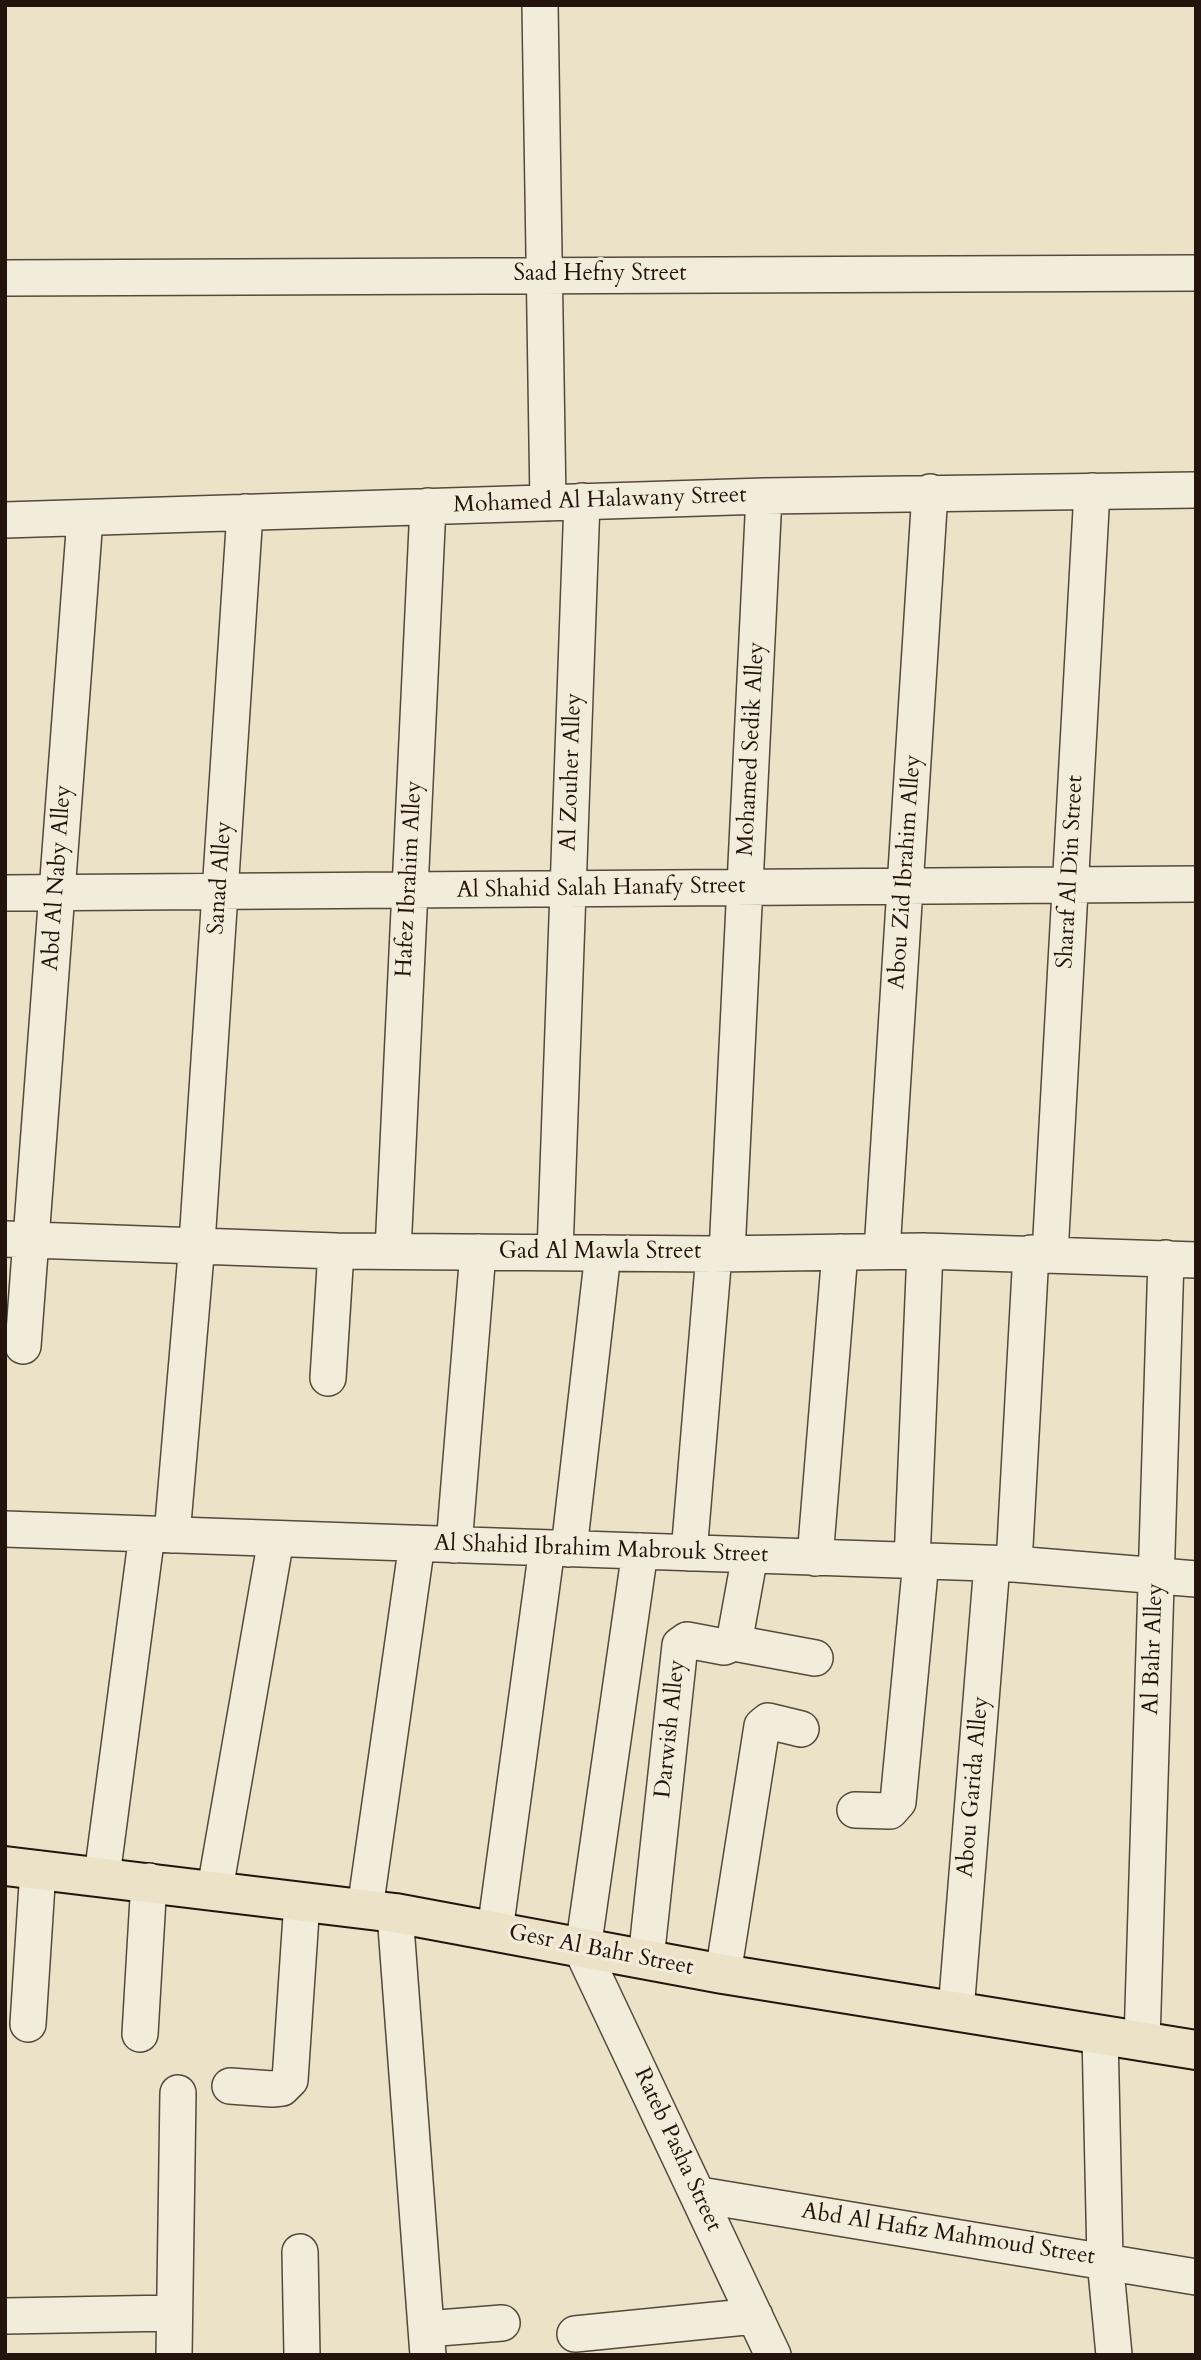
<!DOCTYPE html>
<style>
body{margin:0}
#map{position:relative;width:1201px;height:2360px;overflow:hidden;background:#ebe2c7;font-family:Cardo,serif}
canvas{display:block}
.frame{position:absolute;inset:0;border:7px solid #23150d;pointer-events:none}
</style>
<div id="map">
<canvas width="1201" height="2360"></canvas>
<div class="frame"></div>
</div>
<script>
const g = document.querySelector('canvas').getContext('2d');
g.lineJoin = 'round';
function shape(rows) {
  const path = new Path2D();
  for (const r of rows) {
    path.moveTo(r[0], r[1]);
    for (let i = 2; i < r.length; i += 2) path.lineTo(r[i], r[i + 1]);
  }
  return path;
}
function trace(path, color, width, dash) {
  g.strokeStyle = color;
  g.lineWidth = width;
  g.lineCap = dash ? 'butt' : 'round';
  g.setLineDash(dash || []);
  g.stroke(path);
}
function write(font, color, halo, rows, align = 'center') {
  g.font = font + ' Cardo,serif';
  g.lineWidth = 6;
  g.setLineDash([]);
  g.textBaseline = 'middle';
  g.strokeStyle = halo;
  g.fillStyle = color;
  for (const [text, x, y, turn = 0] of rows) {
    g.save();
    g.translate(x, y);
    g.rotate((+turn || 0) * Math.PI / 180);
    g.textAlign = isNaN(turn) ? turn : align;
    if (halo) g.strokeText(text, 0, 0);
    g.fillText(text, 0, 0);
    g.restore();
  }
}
const street = shape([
 [540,5,548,503],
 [5,278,1196,273],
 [5,520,764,496,1196,490],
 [5,893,1196,884],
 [5,1239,336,1251,714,1254,925,1251,1196,1260],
 [393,1251,428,506],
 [882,1251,930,492],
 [555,1252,582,501],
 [727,1253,764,496],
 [1050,1254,1092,491],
 [23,1346,85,518],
 [328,1378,336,1251],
 [5,1529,1014,1564,1196,1579],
 [172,1535,197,1243,245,512],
 [454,1545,478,1252],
 [569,1549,603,1253],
 [689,1553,714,1254],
 [815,1558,840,1252],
 [912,1561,925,1251],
 [1014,1564,1031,1253],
 [734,1643,815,1658],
 [855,1810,890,1811,898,1802,921,1561],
 [102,1876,147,1534],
 [215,1889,276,1539],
 [365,1909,417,1543],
 [395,1913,428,2355],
 [495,1931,547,1548],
 [580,1946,773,2355],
 [583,1949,640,1551],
 [646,1959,680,1645,687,1640,724,1647,734,1643,750,1555],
 [723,1974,762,1726,768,1721,801,1729],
 [956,2011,992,1564],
 [28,2024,38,1869],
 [140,2034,149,1881],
 [1100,2034,1105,2260,1114,2355],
 [1142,2041,1166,1258],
 [230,2086,272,2089,282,2088,290,2080,302,1901],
 [700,2195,1196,2277],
 [300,2252,302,2355],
 [5,2316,174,2313],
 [426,2329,502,2323],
 [575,2334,755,2316],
 [174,2355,178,2093]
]);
const primary = shape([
 [5,1866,395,1913,723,1974,1196,2050]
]);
const streetNames = [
 ["Saad Hefny Street",600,275],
 ["Mohamed Al Halawany Street",600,501,-2],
 ["Mohamed Sedik Alley",752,749,-87],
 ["Al Zouher Alley",572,772,-88],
 ["Abou Zid Ibrahim Alley",906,872,-86],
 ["Sharaf Al Din Street",1071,872,-87],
 ["Abd Al Naby Alley",58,878,-86],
 ["Sanad Alley",221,878,-86],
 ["Hafez Ibrahim Alley",410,879,-87],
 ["Al Shahid Salah Hanafy Street",601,889,-1],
 ["Gad Al Mawla Street",600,1253],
 ["Al Shahid Ibrahim Mabrouk Street",601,1550,2],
 ["Al Bahr Alley",1154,1649,-88],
 ["Darwish Alley",671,1729,-84],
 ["Abou Garida Alley",974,1787,-85],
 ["Gesr Al Bahr Street",601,1951,11],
 ["Rateb Pasha Street",677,2150,65],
 ["Abd Al Hafiz Mahmoud Street",948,2235,9]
];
trace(street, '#55483c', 38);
trace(primary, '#23150d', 42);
trace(street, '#f2ecdb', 35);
trace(primary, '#ebe2c7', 38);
write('23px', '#23150d', '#f2ecdb', streetNames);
</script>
